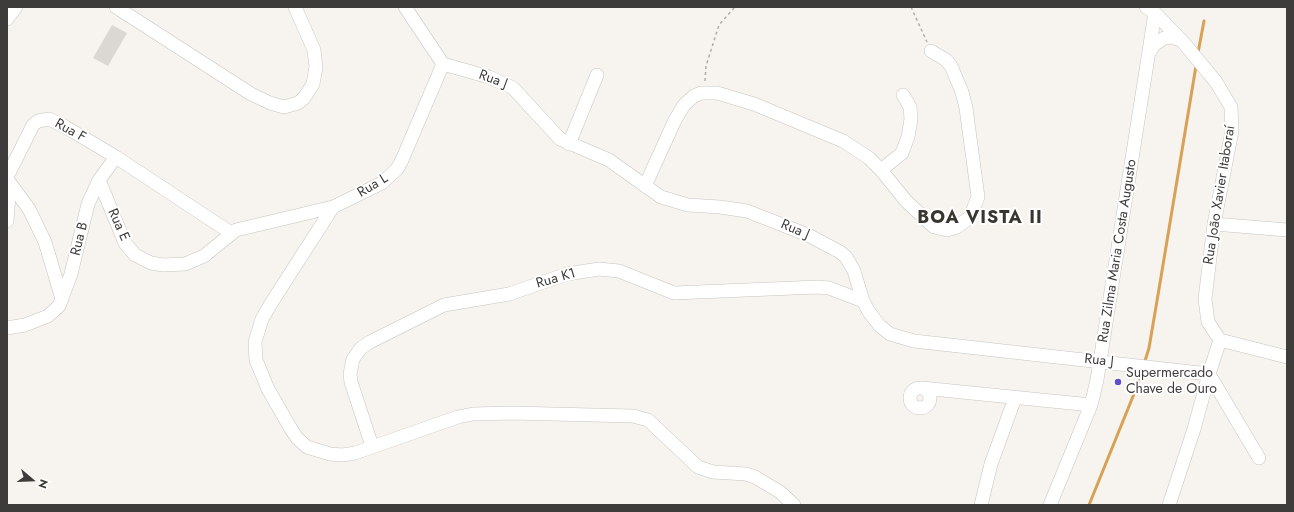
<!DOCTYPE html>
<meta charset="utf-8">
<style>
body{margin:0}
#map{position:relative;width:1294px;height:512px;overflow:hidden;background:#f7f3ee;font-family:Jost,sans-serif}
canvas{display:block}
.frame{position:absolute;inset:0;border:8px solid #3e3c3a;pointer-events:none}
.north{position:absolute;left:12px;top:460px;width:40px;height:40px;-webkit-text-stroke:3px #fff;paint-order:stroke;rotate:109deg;font-size:11px;font-weight:700;line-height:16px;text-align:center;color:#3e3c3a}
.north::after{content:'';display:block;margin:auto;width:14px;height:18px;background:#3e3c3a;clip-path:polygon(50% 0,100% 100%,50% 72%,0 100%)}
</style>
<div id="map">
<canvas width="1294" height="512"></canvas>
<div class="frame"></div>
<div class="north">N</div>
</div>
<script>
const g = document.querySelector('canvas').getContext('2d');
g.lineJoin = 'round';
function shape(rows) {
  const path = new Path2D();
  for (const r of rows) {
    if (r.length === 3) {
      path.moveTo(r[0] + r[2], r[1]);
      path.arc(r[0], r[1], r[2], 0, 2 * Math.PI);
      continue;
    }
    path.moveTo(r[0], r[1]);
    for (let i = 2; i < r.length; i += 2) path.lineTo(r[i], r[i + 1]);
  }
  return path;
}
function trace(path, color, width, dash) {
  g.strokeStyle = color;
  g.lineWidth = width;
  g.lineCap = dash ? 'butt' : 'round';
  g.setLineDash(dash || []);
  g.stroke(path);
}
function fillPath(path, color) {
  g.fillStyle = color;
  g.fill(path, 'evenodd');
}
function write(font, color, halo, rows, align = 'center') {
  g.font = font + ' Jost,sans-serif';
  g.lineWidth = 4;
  g.setLineDash([]);
  g.textBaseline = 'middle';
  g.strokeStyle = halo;
  g.fillStyle = color;
  for (const [text, x, y, turn = 0] of rows) {
    g.save();
    g.translate(x, y);
    g.rotate((+turn || 0) * Math.PI / 180);
    g.textAlign = isNaN(turn) ? turn : align;
    if (halo) g.strokeText(text, 0, 0);
    g.fillText(text, 0, 0);
    g.restore();
  }
}
const stream = shape([
 [1198,53,1204,21],
 [1144,364,1149,348,1160,283,1196,66],
 [1089,505,1136,389,1143,369]
]);
const building = shape([
 [112,25,127,33,108,66,93,58]
]);
const path = shape([
 [911,7,927,42],
 [705,81,706,66,719,25,735,7]
]);
const minor = shape([
 [116,7,251,94,270,103,284,107,298,103,304,98,313,84,316,67,314,50,295,7],
 [405,7,443,64,489,77,513,88,560,139,609,160,661,197,688,205,720,207,747,211,808,235,840,252,846,257,854,271,863,301,869,312,880,326,890,334,914,341,1209,374,1259,458],
 [1146,7,1155,13,1183,42,1216,82,1231,107,1232,131,1214,224,1205,299,1208,322,1220,340],
 [7,19,16,7],
 [1149,53,1154,45,1164,38,1172,37,1182,41],
 [569,144,597,75],
 [116,157,99,180,125,243,135,255,151,263,163,265,185,264,204,256,236,230,333,207,382,183,397,169,402,160,443,64],
 [881,170,902,153,908,137,911,119,910,107,903,95],
 [7,177,33,125,38,121,49,119,64,126,116,157,231,233],
 [7,179,29,209,45,242,62,299],
 [645,186,675,120,684,105,694,96,701,93,717,93,754,104,843,141,869,158,881,170,906,201,934,227,947,230,957,227,970,217,978,197,966,108,962,92,951,66,946,60,931,51],
 [333,207,270,305,262,319,255,342,256,360,268,389,291,429,297,438,307,447,330,454,343,455,355,453,458,417,473,414,512,413,633,416,648,420,698,467,713,472,746,474,755,477,780,492,794,505],
 [7,221,10,183],
 [1214,224,1287,230],
 [7,328,25,325,48,316,59,306,71,274,88,204,99,180],
 [1220,340,1287,357],
 [922,388,1091,405],
 [920,398,10],
 [372,446,351,382,350,374,353,359,361,348,370,342,444,305,509,294,567,274,599,269,619,271,674,293,818,287,829,288,863,301],
 [981,505,991,464,1015,398],
 [1050,505,1091,405,1097,380,1155,13],
 [1169,505,1194,429,1209,374,1220,340]
]);
const markers = [
 [1118,382,4,"#604fc7"]
];
const streetNames = [
 ["Rua J",493,80,20],
 ["Rua F",70,131,29],
 ["Rua L",373,186,-31],
 ["Rua João Xavier Itaboraí",1220,195,-81],
 ["Rua E",118,225,66],
 ["Rua J",795,230,23],
 ["Rua B",80,239,-76],
 ["Rua Zilma Maria Costa Augusto",1118,251,-81],
 ["Rua K1",556,279,-16],
 ["Rua J",1099,361,6]
];
const poiNames = [
 ["Supermercado",1126,374],
 ["Chave de Ouro",1126,390]
];
const districtNames = [
 ["BOA VISTA II",980,219]
];
trace(stream, '#d7a255', 3);
fillPath(building, '#dbd7d2');
trace(minor, '#c8c4bf', 14);
trace(path, '#b1aeaa', 1.5, [3, 3]);
trace(minor, '#fff', 13);
for (const [x, y, r, color] of markers) {
  const dot = new Path2D();
  dot.arc(x, y, r, 0, 2 * Math.PI);
  g.fillStyle = color;
  g.fill(dot);
  trace(dot, '#fff', 1.5);
}
write('14px', '#3e3c3a', '#fff', streetNames);
write('14px', '#3e3c3a', '#fff', poiNames, 'left');
g.letterSpacing = '1px';
write('bold 18px', '#393632', '#fff', districtNames);
g.letterSpacing = '0px';
</script>
